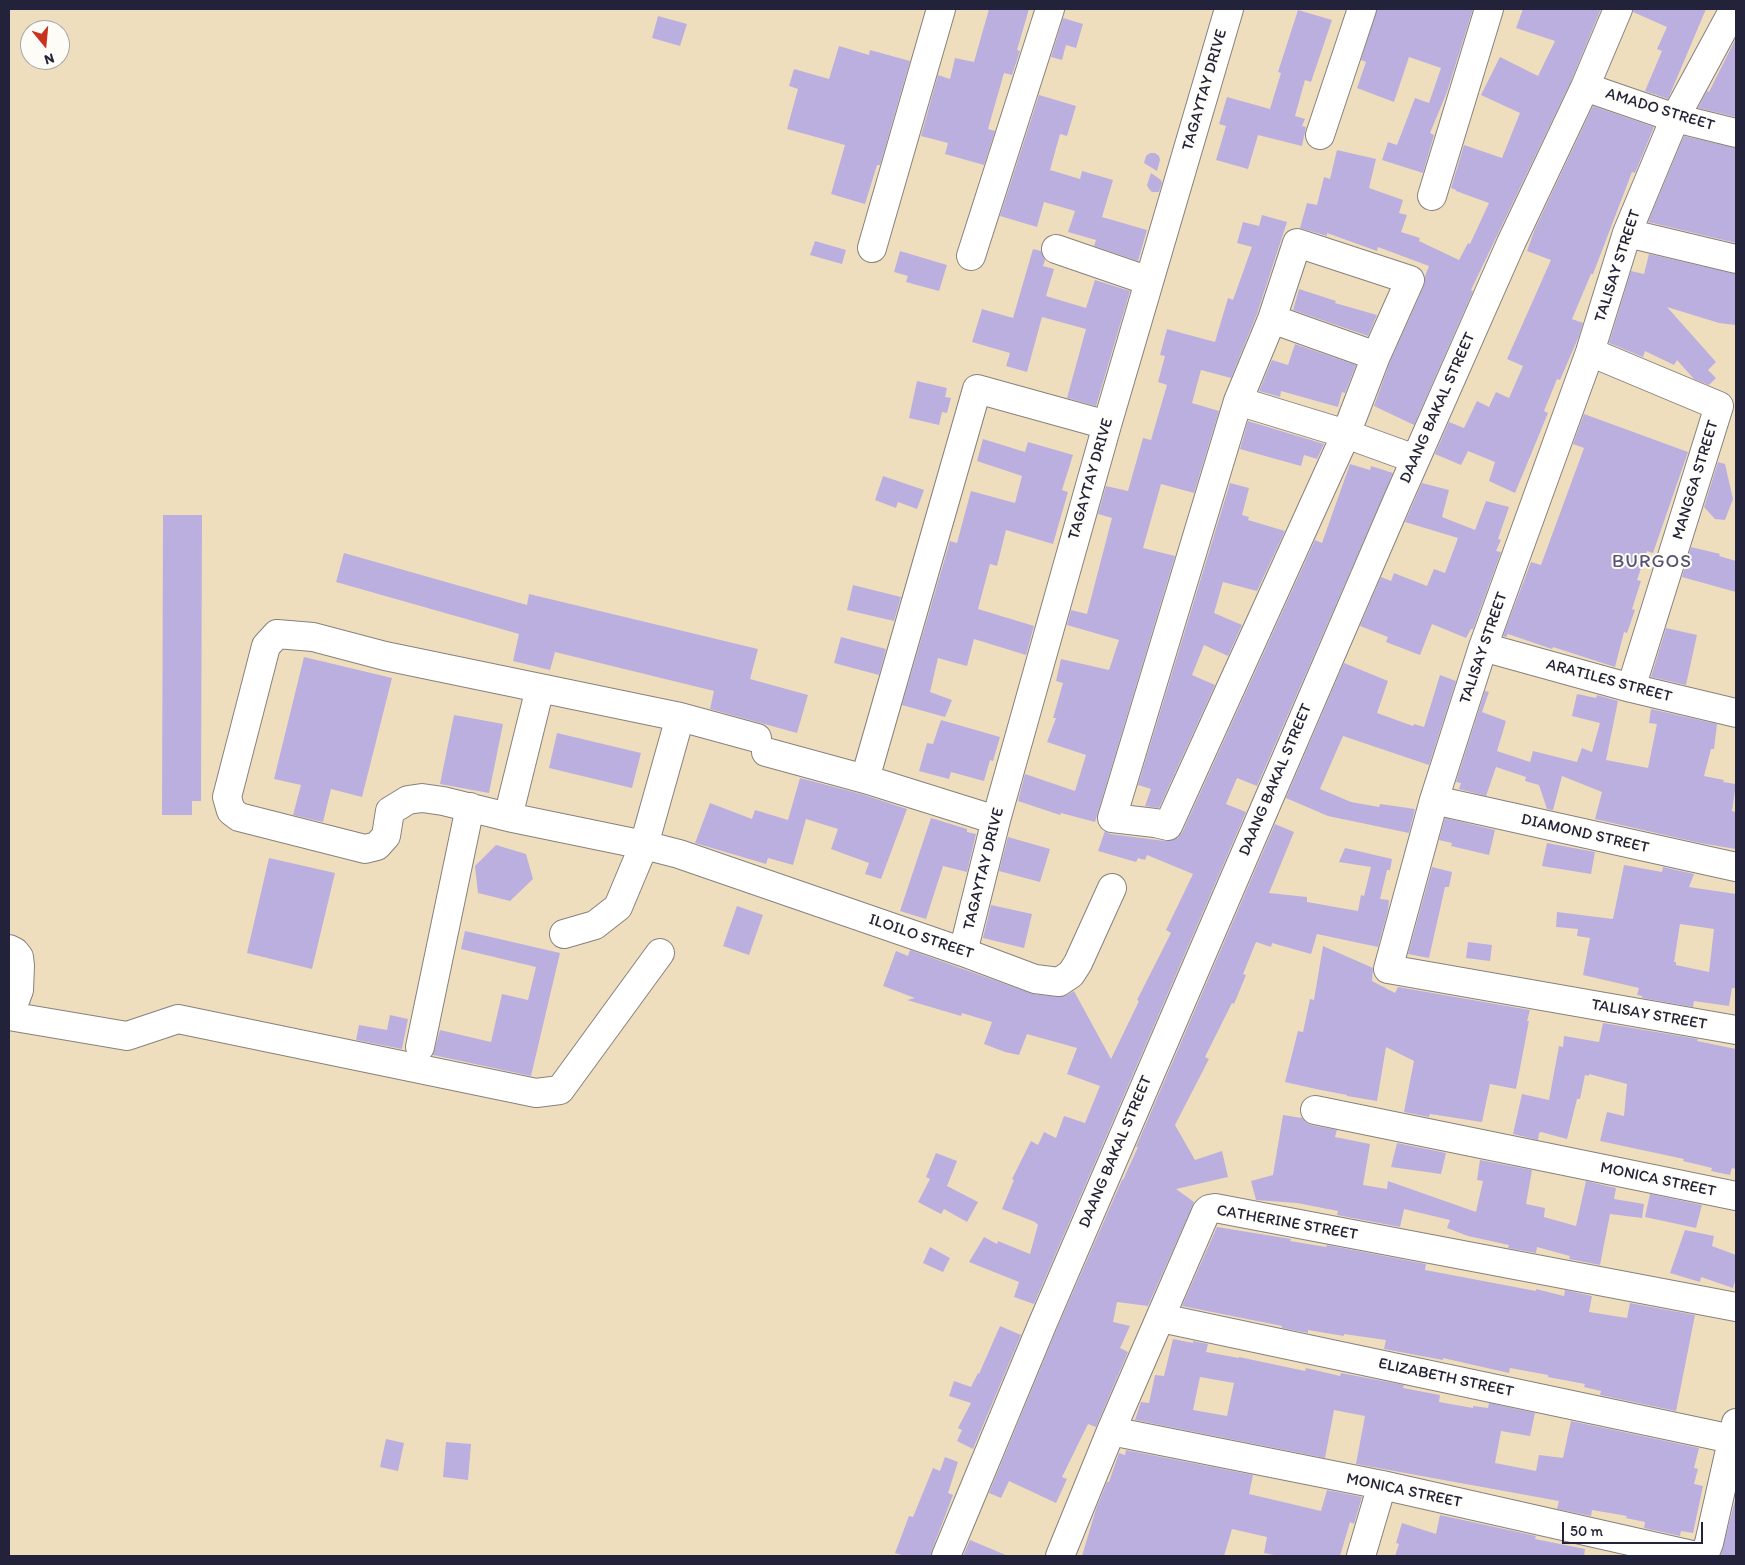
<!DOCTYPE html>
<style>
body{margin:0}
#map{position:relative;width:1745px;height:1565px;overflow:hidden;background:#efdebe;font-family:Itim,sans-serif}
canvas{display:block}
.frame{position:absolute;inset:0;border:10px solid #22223b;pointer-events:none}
.north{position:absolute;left:20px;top:20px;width:50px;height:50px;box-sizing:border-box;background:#fdfcf7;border:1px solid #a5a5ac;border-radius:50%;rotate:163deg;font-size:14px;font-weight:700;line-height:20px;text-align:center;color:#22223b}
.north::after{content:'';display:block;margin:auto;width:18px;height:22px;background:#c8321e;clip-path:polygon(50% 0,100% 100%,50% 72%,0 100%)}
.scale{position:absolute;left:1562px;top:1522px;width:141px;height:22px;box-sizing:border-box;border:2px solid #22223b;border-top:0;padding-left:6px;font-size:15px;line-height:18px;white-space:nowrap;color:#22223b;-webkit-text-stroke:4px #fdfcf7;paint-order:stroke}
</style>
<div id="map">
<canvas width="1745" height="1565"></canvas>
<div class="frame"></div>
<div class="north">N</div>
<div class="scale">50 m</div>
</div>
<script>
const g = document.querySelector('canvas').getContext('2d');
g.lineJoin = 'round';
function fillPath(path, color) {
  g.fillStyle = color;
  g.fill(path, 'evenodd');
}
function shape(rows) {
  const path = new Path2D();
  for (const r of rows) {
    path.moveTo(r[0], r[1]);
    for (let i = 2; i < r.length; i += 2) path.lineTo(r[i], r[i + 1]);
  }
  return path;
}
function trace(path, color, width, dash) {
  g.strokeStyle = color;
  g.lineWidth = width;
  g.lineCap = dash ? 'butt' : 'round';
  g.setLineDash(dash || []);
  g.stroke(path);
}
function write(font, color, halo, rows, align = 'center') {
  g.font = font + ' Itim,sans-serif';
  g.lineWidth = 4;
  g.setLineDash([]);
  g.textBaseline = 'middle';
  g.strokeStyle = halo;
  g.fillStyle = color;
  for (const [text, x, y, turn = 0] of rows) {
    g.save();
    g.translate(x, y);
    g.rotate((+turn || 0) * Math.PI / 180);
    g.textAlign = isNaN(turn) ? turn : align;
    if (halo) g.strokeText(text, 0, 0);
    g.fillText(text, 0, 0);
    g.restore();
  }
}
const building = shape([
 [989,9,1029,9,1017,50,1020,51,1012,75,1004,73,988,129,995,131,984,165,945,154,948,143,921,136,938,75,950,79,955,58,974,62],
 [1377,9,1473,9,1447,92,1430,133,1434,135,1423,173,1382,160,1388,142,1397,145,1415,98,1429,103,1441,68,1409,57,1394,102,1357,88,1366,62,1361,60],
 [1523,9,1601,9,1571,81,1471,290,1473,291,1414,425,1374,406,1390,362,1424,286,1425,276,1429,266,1378,247,1377,251,1327,233,1327,236,1300,228,1307,203,1317,205,1324,177,1330,179,1337,150,1376,159,1369,188,1403,200,1399,213,1407,215,1401,232,1420,238,1419,241,1459,260,1468,243,1470,244,1489,203,1456,191,1456,190,1451,188,1464,145,1502,158,1520,113,1481,95,1500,57,1538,76,1555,41,1516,28],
 [1633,9,1706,9,1668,99,1645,91,1662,51,1657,49,1667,27,1633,12],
 [1298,10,1332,20,1311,82,1305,80,1295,116,1305,119,1302,126,1306,127,1302,146,1258,135,1248,169,1216,160,1226,126,1219,124,1227,97,1270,109,1281,73,1278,72],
 [658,16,687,24,680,46,652,38],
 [1063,18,1083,24,1076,48,1066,45,1062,60,1051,57],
 [1736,38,1736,117,1698,108,1707,91,1709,92],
 [839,46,869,55,870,50,910,61,880,165,877,165,865,204,831,194,845,145,787,129,798,89,789,86,794,69,829,79],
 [1039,95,1076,106,1067,136,1060,134,1050,170,1080,179,1082,171,1113,180,1102,217,1147,230,1138,261,1094,246,1096,240,1068,232,1075,211,1044,202,1037,227,1000,216],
 [1593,106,1654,127,1635,173,1632,172,1593,274,1591,274,1572,319,1583,323,1579,336,1560,380,1557,379,1544,411,1548,413,1515,493,1489,481,1495,462,1468,451,1461,465,1435,454,1449,422,1464,428,1477,401,1489,407,1496,392,1509,398,1523,366,1507,359,1551,260,1527,251,1535,229],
 [1684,136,1736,148,1736,243,1648,222],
 [1150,153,1155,153,1159,156,1160,160,1157,171,1144,163,1146,156],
 [1151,173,1161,180,1162,183,1159,192,1152,192,1149,189,1147,185],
 [1262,215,1287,222,1257,314,1231,378,1201,370,1192,403,1219,411,1194,493,1161,484,1143,548,1175,556,1095,822,1061,813,1060,815,1018,801,1025,774,1075,791,1086,755,1047,742,1056,718,1053,718,1063,683,1056,681,1061,659,1109,670,1119,640,1067,625,1071,610,1087,614,1112,518,1098,514,1106,486,1128,491,1143,438,1151,440,1167,385,1158,382,1165,356,1160,355,1167,329,1215,342,1228,298,1233,300,1252,247,1237,243,1243,222,1259,226],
 [815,241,846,250,842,264,810,255],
 [1033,249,1041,251,1045,260,1043,266,1054,269,1046,296,1086,308,1095,280,1130,291,1096,406,1067,398,1086,329,1042,317,1027,372,1006,366,1010,353,972,342,982,309,1013,318],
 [900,251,947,265,939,291,906,282,908,276,894,272],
 [1649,254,1736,274,1736,325,1719,323,1667,307,1716,362,1708,370,1716,378,1709,385,1694,379,1677,360,1674,365,1645,351,1643,357,1609,343,1631,271,1644,274],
 [1299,289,1336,301,1335,303,1377,315,1368,336,1293,310],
 [1295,344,1356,365,1345,393,1342,392,1338,407,1281,391,1280,397,1259,391,1272,360,1288,365],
 [917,381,947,388,945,397,951,398,947,413,942,412,939,425,909,418],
 [1584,414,1688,452,1653,553,1647,551,1637,580,1641,581,1632,609,1635,610,1627,633,1624,632,1615,667,1553,647,1552,649,1508,634,1506,637,1503,636,1531,562,1541,565,1584,448,1573,444],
 [1248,421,1324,444,1317,459,1304,455,1301,466,1240,449],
 [983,439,1025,452,1028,442,1073,455,1062,490,1068,492,1053,544,1006,530,997,566,990,564,978,609,1034,626,1026,655,974,639,967,666,938,658,930,692,952,700,945,717,902,705,950,541,957,543,971,491,1015,503,1022,476,977,461],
 [1718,462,1725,464,1733,499,1725,520,1715,519,1704,507],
 [1350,464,1370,470,1371,466,1393,473,1257,786,1237,778,1226,804,1246,812,1034,1304,1014,1297,1019,1282,969,1262,984,1237,997,1244,998,1241,1030,1254,1038,1225,1035,1222,1002,1209,1014,1180,1012,1179,1031,1141,1038,1145,1044,1132,1056,1138,1064,1116,1085,1123,1100,1086,1067,1074,1077,1048,1027,1034,1019,1055,1005,1052,984,1044,992,1022,962,1013,961,1016,907,1000,915,998,883,986,896,951,908,956,910,950,1033,994,1058,997,1067,995,1074,991,1111,1059,1139,1001,1137,1000,1171,933,1166,930,1193,874,1147,855,1145,860,1138,858,1136,862,1098,851,1105,831,1110,834,1165,841,1171,841,1178,838,1182,833,1315,540,1322,543],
 [883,476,924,490,917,509,898,502,896,508,875,500],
 [1230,483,1249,488,1242,515,1249,517,1248,520,1285,531,1257,591,1223,582,1214,613,1242,625,1228,656,1204,645,1192,675,1215,685,1159,808,1145,806,1151,789,1138,785],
 [1422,483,1449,490,1442,517,1475,530,1486,501,1509,507,1498,539,1501,540,1496,551,1501,552,1473,629,1471,629,1466,638,1432,624,1420,655,1386,642,1388,637,1360,626,1381,577,1391,581,1394,573,1427,586,1434,569,1445,573,1458,538,1405,522],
 [163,515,202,515,201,801,192,801,192,815,162,815],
 [1691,547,1720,554,1719,556,1736,561,1736,592,1682,577],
 [344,553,527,605,529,594,758,649,750,679,808,695,797,733,710,709,714,691,555,652,550,670,513,661,519,634,336,582],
 [853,585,901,597,894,621,847,610],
 [1666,628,1697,635,1686,685,1651,677],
 [841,637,886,649,879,675,834,663],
 [304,657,392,678,362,797,331,789,323,822,293,815,301,785,274,779],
 [1344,663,1388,681,1377,713,1413,726,1414,724,1424,727,1440,675,1456,681,1429,765,1343,736,1320,789,1351,802,1379,807,1380,804,1415,809,1409,833,1328,816,1286,798],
 [1485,691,1489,692,1482,712,1506,721,1497,751,1530,762,1533,751,1577,762,1582,748,1592,752,1600,723,1572,716,1577,694,1596,698,1597,695,1618,701,1606,760,1648,768,1657,724,1649,723,1651,709,1717,724,1714,749,1711,749,1704,776,1724,780,1723,782,1736,784,1732,811,1736,812,1736,849,1700,843,1595,819,1602,792,1562,776,1553,810,1547,809,1539,785,1525,781,1526,777,1496,767,1486,796,1459,789,1461,783,1456,782],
 [454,715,503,724,489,793,440,784],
 [941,720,1000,737,993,761,990,760,984,781,951,772,949,779,919,771,927,743,933,744],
 [557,733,641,753,632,788,549,768],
 [800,778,861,794,907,809,881,879,865,874,869,863,831,849,838,829,806,819,793,865,768,858,766,864,695,843,710,803,752,819,755,810,788,820],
 [931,818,967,829,967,832,976,834,967,872,943,866,926,919,900,911],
 [1445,818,1495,830,1489,855,1451,846,1452,843,1439,840],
 [1275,824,1294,832,1269,893,1307,897,1307,902,1358,911,1361,895,1364,896,1371,867,1339,862,1345,848,1392,859,1390,870,1387,870,1380,899,1389,900,1388,910,1378,947,1317,934,1311,954,1272,943,1271,947,1256,942,1243,974,1246,975,1234,1004,1232,1003,1205,1057,1209,1059,1175,1125,1195,1160,1222,1151,1228,1177,1176,1189,1194,1202,1148,1306,1117,1302,1113,1322,1130,1326,1120,1348,1128,1352,1096,1427,1088,1424,1062,1477,1067,1479,1056,1503,1009,1481,1001,1498,989,1493,1056,1331,1122,1180,1123,1180,1138,1147,1136,1147],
 [1008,837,1050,849,1040,882,999,871],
 [1547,843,1595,852,1591,874,1542,866],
 [496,845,526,854,533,879,510,901,478,893,475,866],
 [269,858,335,873,312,969,247,953],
 [1624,865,1662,872,1663,867,1694,874,1689,887,1736,894,1736,988,1732,988,1729,1006,1694,1001,1693,1007,1642,998,1642,996,1637,995,1639,988,1583,975,1590,938,1577,936,1578,929,1556,927,1557,912,1613,919],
 [1680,924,1714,929,1709,972,1676,965,1676,962,1674,962],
 [1432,867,1452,872,1449,887,1445,887,1429,958,1408,954],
 [991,905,1032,914,1024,948,983,938],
 [737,906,763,915,749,955,723,946],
 [465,931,560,953,531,1076,433,1055,440,1030,491,1042,502,994,528,1000,536,967,461,949],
 [1468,942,1492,945,1490,961,1466,958],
 [1323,946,1373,968,1372,981,1395,993,1398,987,1530,1010,1527,1021,1529,1021,1516,1089,1490,1084,1482,1122,1430,1114,1429,1117,1404,1112,1414,1061,1386,1047,1377,1101,1347,1096,1347,1095,1316,1089,1285,1082,1298,1031,1303,1032,1310,999,1314,1000],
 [390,1015,408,1019,402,1049,356,1040,359,1025,387,1030],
 [1603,1023,1698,1039,1697,1041,1736,1049,1736,1169,1732,1168,1730,1175,1711,1171,1712,1168,1683,1161,1684,1159,1600,1141,1607,1112,1624,1116,1627,1084,1589,1074,1589,1076,1585,1075,1580,1099,1577,1099,1567,1139,1541,1132,1539,1133,1538,1140,1513,1134,1522,1094,1549,1100,1559,1046,1563,1047,1564,1036,1599,1042],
 [1283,1115,1302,1118,1305,1122,1311,1125,1337,1130,1335,1137,1370,1144,1363,1185,1387,1189,1388,1181,1476,1212,1483,1181,1477,1180,1480,1160,1532,1170,1526,1204,1545,1208,1544,1217,1576,1226,1586,1181,1616,1188,1614,1199,1644,1204,1642,1218,1610,1214,1600,1265,1569,1259,1570,1256,1537,1247,1536,1253,1508,1248,1509,1245,1468,1236,1447,1228,1450,1220,1404,1209,1400,1227,1337,1215,1338,1211,1297,1203,1256,1200,1251,1181,1273,1175],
 [1397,1143,1446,1153,1441,1174,1391,1167],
 [936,1153,957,1161,947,1186,978,1202,967,1222,944,1209,941,1214,918,1202,930,1179,926,1177],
 [1650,1194,1702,1205,1696,1228,1645,1217],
 [1217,1227,1291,1239,1290,1241,1326,1247,1327,1245,1426,1264,1425,1270,1536,1291,1536,1289,1564,1296,1565,1290,1592,1296,1589,1312,1627,1318,1630,1303,1695,1315,1676,1411,1600,1395,1601,1391,1584,1387,1585,1384,1548,1377,1548,1375,1510,1368,1509,1373,1443,1358,1443,1360,1384,1349,1386,1340,1344,1334,1344,1336,1308,1330,1308,1333,1282,1328,1282,1326,1182,1306],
 [1685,1230,1714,1236,1712,1246,1736,1255,1736,1277,1733,1288,1701,1277,1700,1282,1670,1273],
 [930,1247,950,1258,943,1272,923,1263],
 [1000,1326,1021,1335,973,1449,957,1441,962,1430,958,1428,971,1403,949,1396,954,1381,971,1387,978,1373,979,1374],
 [1173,1339,1193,1343,1193,1341,1208,1344,1206,1352,1239,1358,1239,1357,1305,1371,1306,1368,1340,1376,1341,1373,1404,1385,1403,1388,1440,1395,1439,1402,1473,1408,1473,1406,1488,1408,1489,1403,1535,1413,1530,1436,1501,1431,1495,1463,1536,1471,1539,1455,1563,1458,1571,1421,1699,1448,1694,1468,1698,1469,1694,1484,1703,1486,1693,1533,1681,1531,1680,1536,1644,1528,1645,1522,1626,1518,1627,1516,1592,1510,1591,1516,1557,1509,1559,1501,1356,1464,1365,1416,1334,1410,1325,1458,1135,1420,1141,1402,1149,1403,1155,1375,1164,1376],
 [1200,1377,1234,1383,1227,1416,1193,1410],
 [386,1439,404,1443,398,1471,380,1467],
 [446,1442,471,1444,468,1480,443,1477],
 [1126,1450,1253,1475,1249,1494,1321,1511,1327,1490,1362,1497,1354,1524,1350,1522,1340,1556,1279,1556,1264,1553,1267,1537,1232,1529,1224,1556,1082,1556,1096,1509,1107,1482,1109,1482,1119,1453,1125,1455],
 [945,1457,958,1462,948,1493,953,1495,932,1550,931,1556,905,1556,895,1553,909,1516,913,1517,933,1468,940,1471],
 [1736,1496,1736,1556,1727,1556,1721,1555],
 [1440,1515,1536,1536,1535,1539,1585,1549,1584,1556,1395,1556,1399,1544,1396,1543,1402,1523,1436,1534],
 [970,1540,1008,1556,963,1556]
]);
const minor = shape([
 [1734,9,1675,118,1627,233,1590,352,1483,647,1434,800,1388,969,1736,1030],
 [1585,87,1675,118,1736,133],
 [1320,135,1362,9],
 [1432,196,1489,9],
 [1627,233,1736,259],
 [1297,243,1410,280,1376,356,1346,434,1168,826,1155,823,1112,818,1238,401,1272,319,1297,243],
 [872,248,941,9],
 [1056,249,1149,281],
 [971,256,1050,9],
 [1272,319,1376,356],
 [1590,352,1719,406,1631,688],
 [1238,401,1346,434,1415,459],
 [1483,647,1631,688,1736,713],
 [757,738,680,717,385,656,313,637,277,634,266,646,227,797,231,811,239,817,365,849,377,846,386,836,390,811,408,800,422,798,443,801,508,817,644,845,679,854,963,952,1035,979,1059,982,1071,974,1078,963,1112,888],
 [766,752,865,779,996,820],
 [865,779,977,389,1107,425],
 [1434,800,1736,867],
 [508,817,540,688],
 [564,934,595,925,618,907,644,845,680,717],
 [9,949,15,952,19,957,20,966,19,990,9,1016,127,1036,178,1019,536,1093,560,1090,660,953],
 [963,952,996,820,1107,425,1229,9],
 [420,1047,470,807],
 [1315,1110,1736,1196],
 [1161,1318,1732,1439],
 [1111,1431,1382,1485,1696,1556],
 [946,1556,1042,1325,1398,499,1511,243,1585,87,1618,9],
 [1060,1556,1111,1431,1206,1212,1209,1209,1215,1208,1736,1307],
 [1361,1556,1382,1485],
 [1704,1556,1709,1543,1736,1423]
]);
const streetNames = [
 ["TAGAYTAY DRIVE",1205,90,-74],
 ["AMADO STREET",1660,110,17],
 ["TALISAY STREET",1618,266,-72],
 ["DAANG BAKAL STREET",1438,408,-66],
 ["TAGAYTAY DRIVE",1091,479,-74],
 ["MANGGA STREET",1696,480,-73],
 ["TALISAY STREET",1484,648,-71],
 ["ARATILES STREET",1609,681,15],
 ["DAANG BAKAL STREET",1276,780,-67],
 ["DIAMOND STREET",1585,834,13],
 ["TAGAYTAY DRIVE",984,869,-76],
 ["ILOILO STREET",921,937,19],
 ["TALISAY STREET",1649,1015,10],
 ["DAANG BAKAL STREET",1116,1152,-67],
 ["MONICA STREET",1658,1180,12],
 ["CATHERINE STREET",1287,1223,10],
 ["ELIZABETH STREET",1446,1378,12],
 ["MONICA STREET",1404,1491,12]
];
const quarterNames = [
 ["BURGOS",1652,562]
];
fillPath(building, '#bbafdf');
trace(minor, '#88807c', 30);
trace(minor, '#fff', 28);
write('16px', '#22223b', '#fdfcf7', streetNames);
g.letterSpacing = '1px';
write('19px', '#585374', '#fdfcf7', quarterNames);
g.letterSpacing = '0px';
</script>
